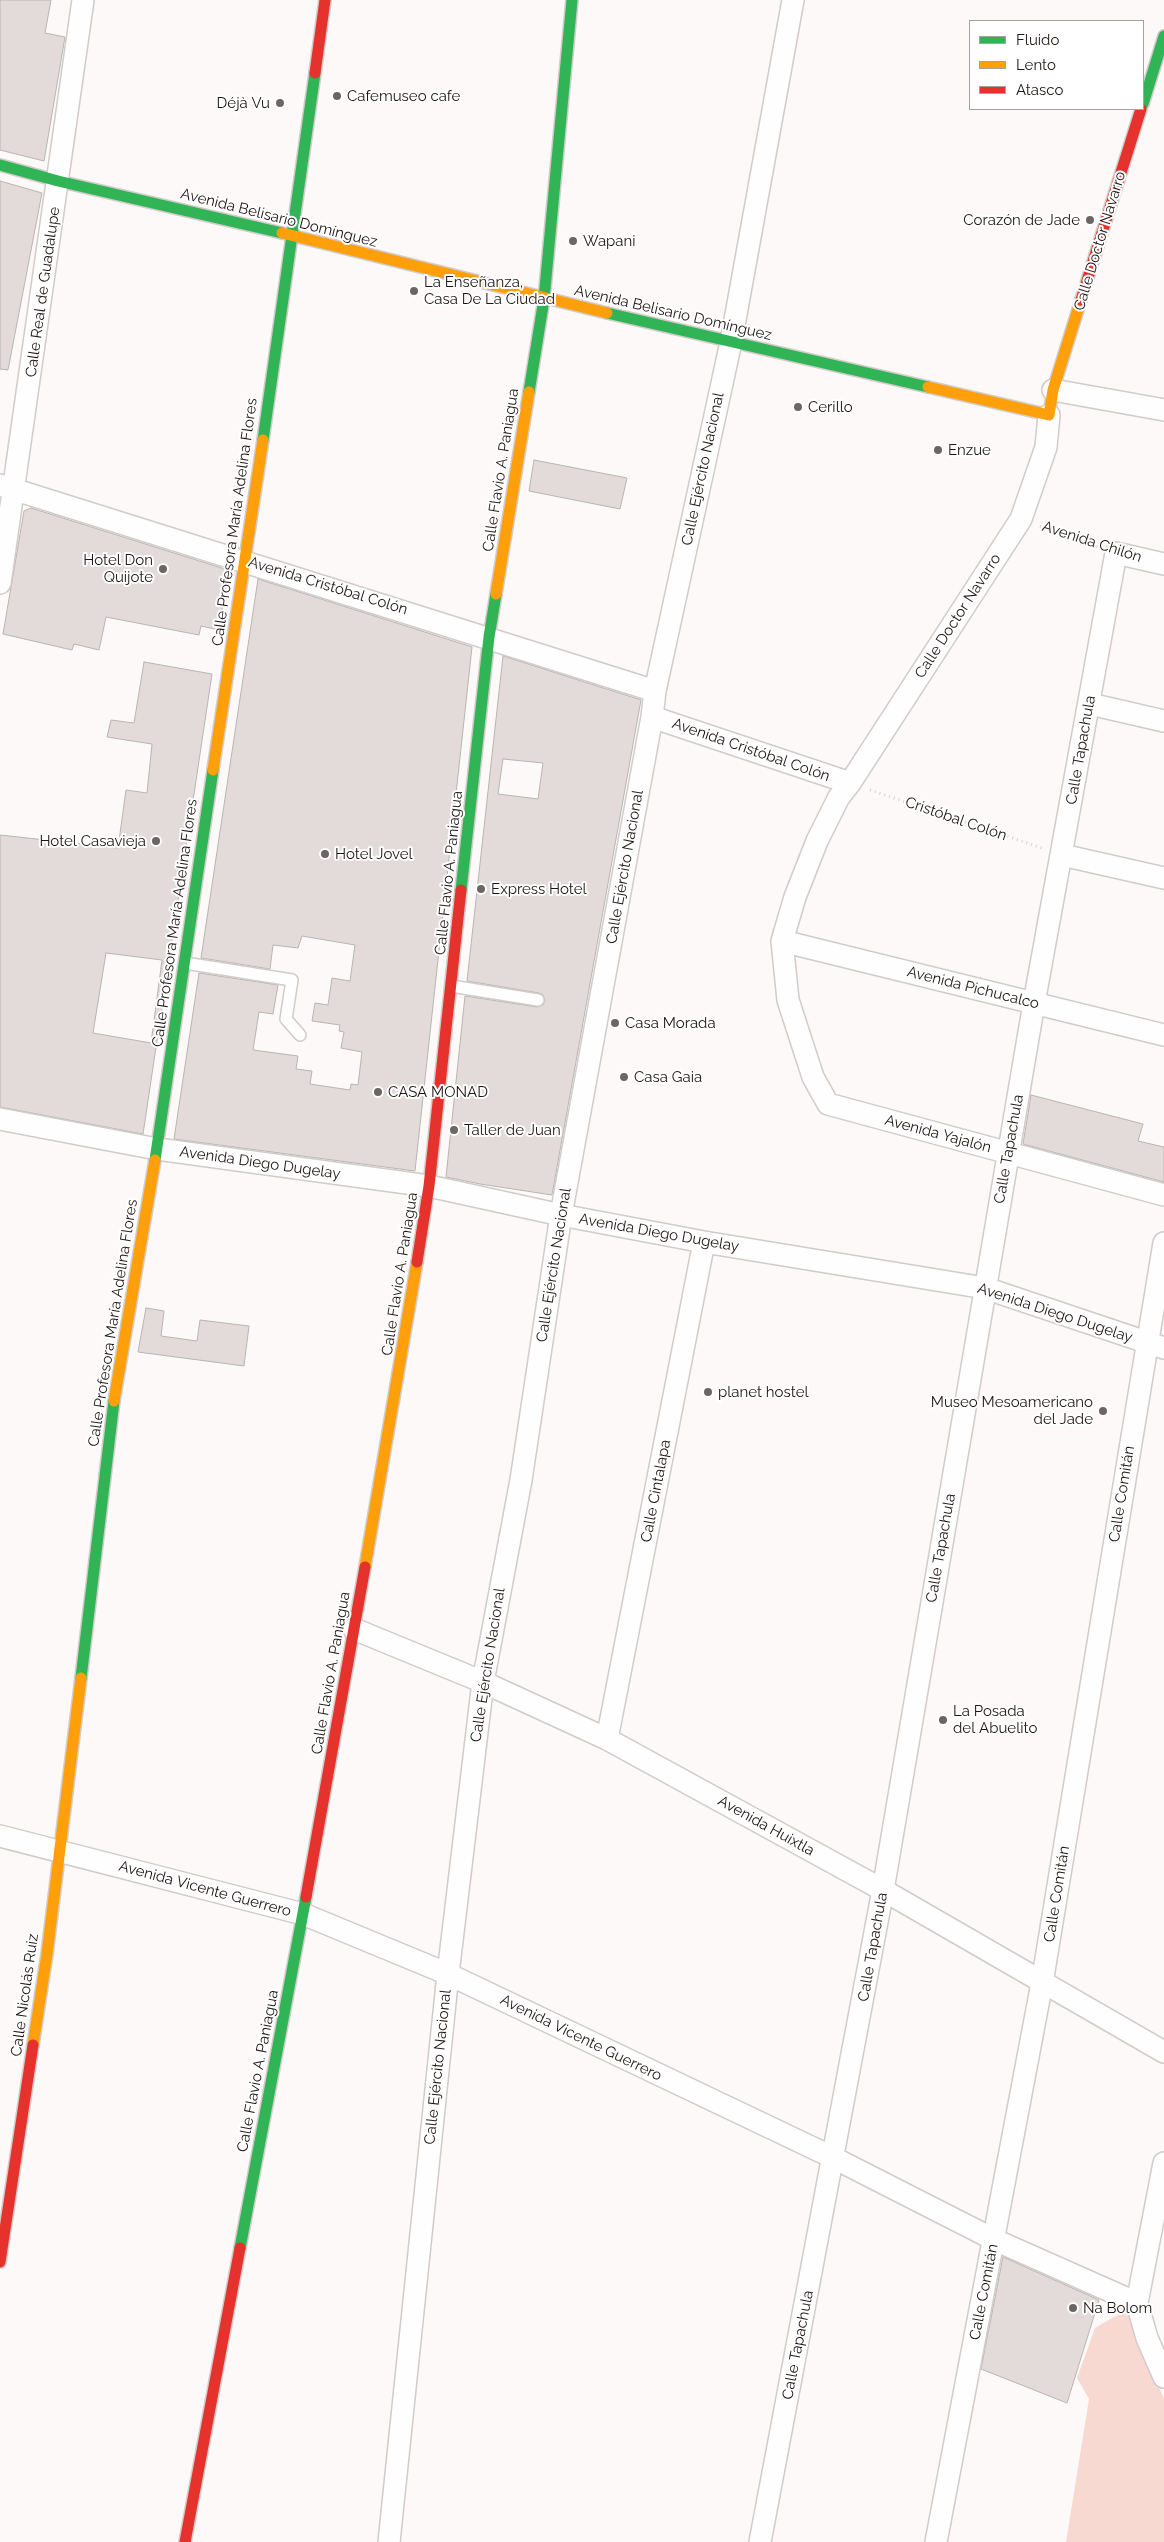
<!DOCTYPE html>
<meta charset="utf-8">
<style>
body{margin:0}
#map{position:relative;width:1164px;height:2542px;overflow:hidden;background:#fcf9f8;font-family:Raleway,sans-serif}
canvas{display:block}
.legend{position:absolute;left:969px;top:20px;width:175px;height:90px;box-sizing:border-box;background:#fff;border:1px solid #a5a2a1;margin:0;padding:6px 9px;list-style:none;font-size:15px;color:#1f1614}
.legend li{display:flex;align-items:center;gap:10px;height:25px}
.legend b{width:25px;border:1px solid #a5a2a1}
</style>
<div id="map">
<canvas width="1164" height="2542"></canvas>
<ul class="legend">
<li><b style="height:6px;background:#30b455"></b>Fluido</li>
<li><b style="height:6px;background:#ff9f0a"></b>Lento</li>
<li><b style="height:6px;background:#e5322d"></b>Atasco</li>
</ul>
</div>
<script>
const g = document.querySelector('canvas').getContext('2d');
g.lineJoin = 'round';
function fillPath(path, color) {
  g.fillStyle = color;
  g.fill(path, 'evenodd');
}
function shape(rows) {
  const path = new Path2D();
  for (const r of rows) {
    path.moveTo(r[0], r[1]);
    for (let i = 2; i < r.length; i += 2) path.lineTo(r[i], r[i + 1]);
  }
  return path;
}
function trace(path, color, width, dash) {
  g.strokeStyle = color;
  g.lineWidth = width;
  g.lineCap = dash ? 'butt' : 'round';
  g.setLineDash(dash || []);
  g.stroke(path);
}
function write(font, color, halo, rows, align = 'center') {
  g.font = font + ' Raleway,sans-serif';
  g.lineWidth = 4;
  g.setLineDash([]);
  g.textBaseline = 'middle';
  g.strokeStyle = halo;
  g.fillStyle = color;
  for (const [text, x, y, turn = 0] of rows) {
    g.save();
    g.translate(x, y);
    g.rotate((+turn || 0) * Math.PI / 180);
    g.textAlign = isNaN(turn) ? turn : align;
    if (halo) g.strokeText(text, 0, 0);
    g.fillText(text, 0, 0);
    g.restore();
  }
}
const green = shape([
 [1126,2310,1164,2399,1164,2542,1066,2542,1089,2399,1077,2378,1095,2328]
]);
const building = shape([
 [0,0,51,0,45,33,65,37,44,161,0,150,0,0],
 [0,181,42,193,8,370,0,369,0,181],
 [534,460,627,478,620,509,529,491,534,460],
 [31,508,228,570,219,630,201,626,199,635,106,617,99,650,74,644,72,650,3,634,24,511,31,508],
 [258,579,472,647,415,1171,174,1139,199,973,278,985,273,1014,259,1012,253,1050,298,1056,296,1069,312,1071,310,1084,350,1090,351,1084,358,1085,362,1052,341,1048,344,1032,339,1031,340,1025,312,1021,315,1003,328,1005,332,978,350,981,355,945,302,936,298,948,273,945,270,969,201,958,258,579],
 [503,656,641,700,552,1195,480,1184,446,1177,465,996,537,1007,543,1005,545,1001,543,995,539,993,467,981,503,656],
 [503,759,543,763,538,799,498,794,503,759],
 [144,662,212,674,143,1134,0,1107,0,835,118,848,126,790,147,793,152,744,107,737,111,720,134,723,144,662],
 [106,953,162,960,151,1043,93,1033,106,953],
 [1031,1095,1143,1124,1138,1141,1164,1147,1164,1182,1023,1144,1031,1095],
 [146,1308,164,1311,161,1336,197,1341,200,1320,249,1326,244,1366,138,1352,146,1308],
 [1003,2257,1099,2300,1067,2403,981,2369,1003,2257]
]);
const path = shape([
 [1040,526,1098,547],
 [870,790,1042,848]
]);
const lane = shape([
 [185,963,292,980,286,1019,300,1035],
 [451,986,538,1000]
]);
const street = shape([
 [1053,390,1164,410],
 [1049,415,1046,447,1021,519,850,783,839,797,817,841,795,897,782,941,788,1000,813,1077,828,1104,1164,1195],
 [0,485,655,691],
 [0,583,83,0],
 [1090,704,1164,721],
 [652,717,850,783],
 [1062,855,1164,878],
 [782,941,1164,1035],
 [0,1119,157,1149,429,1186,561,1215,704,1242,985,1288,1164,1348],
 [354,1629,483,1682,607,1739,883,1890,1164,2052],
 [607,1739,704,1242],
 [0,1836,303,1914,448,1974,834,2158,995,2240,1137,2303],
 [1164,2163,1137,2303,1147,2338,1164,2377],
 [389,2542,448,1974,483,1682,521,1480,561,1215,652,717,655,691,731,342,793,0],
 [760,2542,883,1890,1034,1003,1116,553,1164,564],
 [936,2542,1042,1983,1164,1243]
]);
const fast = shape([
 [1143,104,1164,36],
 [0,165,58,181,282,233],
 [607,313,928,387],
 [529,392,544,299,572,0],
 [263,440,315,73],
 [461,890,489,637,496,594],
 [155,1160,213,770],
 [81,1678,114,1401],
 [240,2248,306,1897]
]);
const slow = shape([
 [282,233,607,313],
 [928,387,1049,415,1053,390,1081,300],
 [496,594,529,392],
 [213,770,263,440],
 [114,1401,155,1160],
 [365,1567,417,1262],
 [33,2045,47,1954,81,1678]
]);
const jam = shape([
 [315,73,325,0],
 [1081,300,1141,109],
 [417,1262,429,1186,461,890],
 [306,1897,365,1567],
 [0,2262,33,2045],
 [185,2542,240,2248]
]);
const markers = [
 [337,96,5,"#6c6564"],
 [280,103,5,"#6c6564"],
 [1090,220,5,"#6c6564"],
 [573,241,5,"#6c6564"],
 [414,291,5,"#6c6564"],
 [798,407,5,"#6c6564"],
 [938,450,5,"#6c6564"],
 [163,569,5,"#6c6564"],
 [156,841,5,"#6c6564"],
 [325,854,5,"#6c6564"],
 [481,889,5,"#6c6564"],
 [615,1023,5,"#6c6564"],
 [624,1077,5,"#6c6564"],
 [378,1092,5,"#6c6564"],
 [454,1130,5,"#6c6564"],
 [708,1392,5,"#6c6564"],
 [1103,1411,5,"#6c6564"],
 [943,1720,5,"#6c6564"],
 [1073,2308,5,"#6c6564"]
];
const poiNames = [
 ["Cafemuseo cafe",347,96],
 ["Déjà Vu",270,103,"right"],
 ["Corazón de Jade",1080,220,"right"],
 ["Wapani",583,241],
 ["La Enseñanza,",424,282],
 ["Casa De La Ciudad",424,299],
 ["Cerillo",808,407],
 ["Enzue",948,450],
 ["Hotel Don",153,560,"right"],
 ["Quijote",153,577,"right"],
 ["Hotel Casavieja",146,841,"right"],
 ["Hotel Jovel",335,854],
 ["Express Hotel",491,889],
 ["Casa Morada",625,1023],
 ["Casa Gaia",634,1077],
 ["CASA MONAD",388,1092],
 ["Taller de Juan",464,1130],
 ["planet hostel",718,1392],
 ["Museo Mesoamericano",1093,1402,"right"],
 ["del Jade",1093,1419,"right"],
 ["La Posada",953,1711],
 ["del Abuelito",953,1728],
 ["Na Bolom",1083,2308]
];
const streetNames = [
 ["Avenida Belisario Domínguez",279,218,14],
 ["Calle Doctor Navarro",1100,241,-73],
 ["Calle Real de Guadalupe",43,292,-82],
 ["Avenida Belisario Domínguez",673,313,13],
 ["Calle Ejército Nacional",703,469,-78],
 ["Calle Flavio A. Paniagua",501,470,-81],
 ["Calle Profesora María Adelina Flores",235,522,-82],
 ["Avenida Chilón",1092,542,18],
 ["Avenida Cristóbal Colón",328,586,17],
 ["Calle Doctor Navarro",958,616,-57],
 ["Avenida Cristóbal Colón",751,750,19],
 ["Calle Tapachula",1081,750,-80],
 ["Cristóbal Colón",956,819,19],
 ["Calle Ejército Nacional",625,867,-80],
 ["Calle Flavio A. Paniagua",449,873,-84],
 ["Calle Profesora María Adelina Flores",175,923,-82],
 ["Avenida Pichucalco",973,988,14],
 ["Avenida Yajalón",938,1134,15],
 ["Calle Tapachula",1009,1149,-80],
 ["Avenida Diego Dugelay",260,1163,8],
 ["Avenida Diego Dugelay",659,1233,10],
 ["Calle Ejército Nacional",554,1265,-81],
 ["Calle Flavio A. Paniagua",400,1274,-81],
 ["Avenida Diego Dugelay",1055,1313,18],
 ["Calle Profesora María Adelina Flores",113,1323,-81],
 ["Calle Cintalapa",656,1491,-79],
 ["Calle Comitán",1122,1494,-81],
 ["Calle Tapachula",941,1548,-80],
 ["Calle Ejército Nacional",488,1665,-81],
 ["Calle Flavio A. Paniagua",331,1673,-80],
 ["Avenida Huixtla",766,1826,29],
 ["Avenida Vicente Guerrero",205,1889,15],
 ["Calle Comitán",1057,1894,-81],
 ["Calle Tapachula",873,1947,-80],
 ["Calle Nicolás Ruiz",25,1995,-82],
 ["Avenida Vicente Guerrero",581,2038,26],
 ["Calle Ejército Nacional",438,2067,-84],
 ["Calle Flavio A. Paniagua",258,2071,-79],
 ["Calle Comitán",984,2292,-79],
 ["Calle Tapachula",798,2345,-79]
];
fillPath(green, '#f8d9d2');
fillPath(building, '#e2dbda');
trace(building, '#b9b4b3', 1);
trace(lane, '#d1cbc9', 14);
trace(street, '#d1cbc9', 24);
trace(fast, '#d1cbc9', 14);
trace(slow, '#d1cbc9', 14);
trace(jam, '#d1cbc9', 14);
trace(path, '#d3d2d2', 3, [1, 4]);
trace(lane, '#fffefe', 11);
trace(street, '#fffefe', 21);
trace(fast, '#30b455', 11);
trace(slow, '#ff9f0a', 11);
trace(jam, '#e5322d', 11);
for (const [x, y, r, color] of markers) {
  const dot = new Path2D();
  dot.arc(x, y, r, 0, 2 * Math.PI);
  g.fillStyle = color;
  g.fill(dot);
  trace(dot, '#fff', 2);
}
write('15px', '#1f1614', '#fff', poiNames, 'left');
write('15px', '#1f1614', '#fff', streetNames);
</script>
